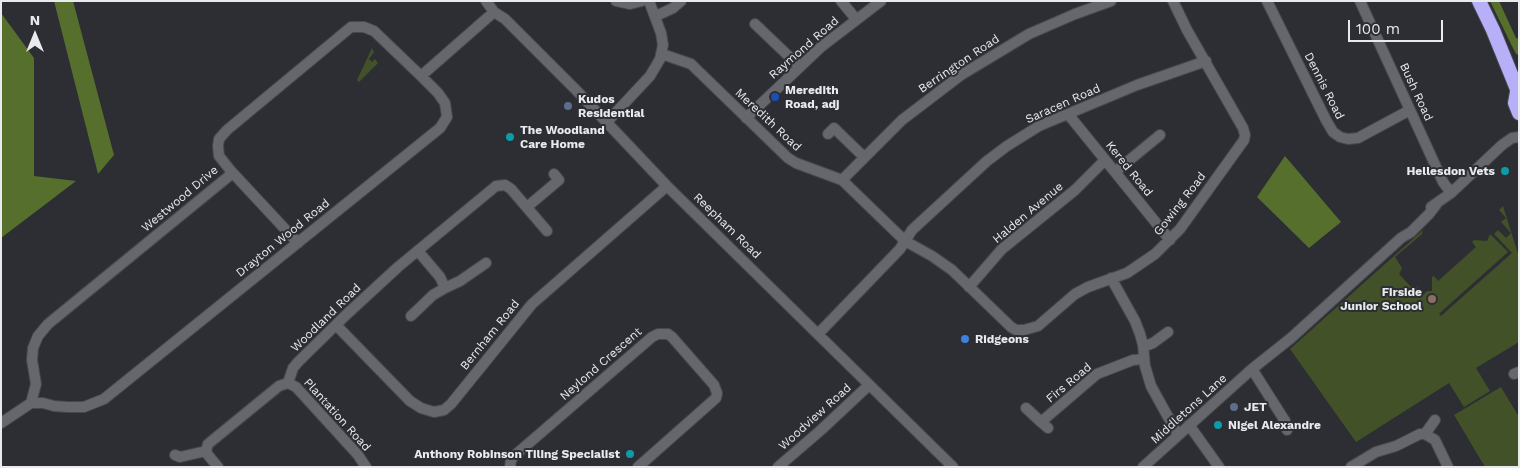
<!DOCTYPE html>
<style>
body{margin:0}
#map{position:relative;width:1520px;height:468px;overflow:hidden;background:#2c2e33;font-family:"Work Sans",sans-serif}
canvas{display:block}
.frame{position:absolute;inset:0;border:2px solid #e8eaed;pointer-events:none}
.north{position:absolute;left:10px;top:10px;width:50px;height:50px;-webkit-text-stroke:4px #2c2e33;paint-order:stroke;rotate:0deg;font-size:14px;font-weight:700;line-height:20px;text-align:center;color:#e8eaed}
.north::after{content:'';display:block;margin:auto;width:18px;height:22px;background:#e8eaed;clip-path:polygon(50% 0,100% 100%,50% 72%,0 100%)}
.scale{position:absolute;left:1348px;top:20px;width:95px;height:22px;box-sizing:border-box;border:2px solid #e8eaed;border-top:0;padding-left:6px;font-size:15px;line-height:18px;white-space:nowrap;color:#e8eaed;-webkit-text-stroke:4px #2c2e33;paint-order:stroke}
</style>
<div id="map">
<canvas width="1520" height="468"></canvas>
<div class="frame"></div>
<div class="north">N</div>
<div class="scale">100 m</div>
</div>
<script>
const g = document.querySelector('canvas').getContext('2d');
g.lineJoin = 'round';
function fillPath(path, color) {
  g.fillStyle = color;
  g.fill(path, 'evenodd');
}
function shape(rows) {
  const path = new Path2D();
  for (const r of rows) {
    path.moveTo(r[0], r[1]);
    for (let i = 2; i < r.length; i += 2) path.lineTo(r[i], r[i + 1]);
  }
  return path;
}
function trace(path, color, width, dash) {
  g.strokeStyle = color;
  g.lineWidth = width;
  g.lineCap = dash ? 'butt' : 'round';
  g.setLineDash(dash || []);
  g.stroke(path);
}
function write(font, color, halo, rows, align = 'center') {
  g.font = font + ' "Work Sans",sans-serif';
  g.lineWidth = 4;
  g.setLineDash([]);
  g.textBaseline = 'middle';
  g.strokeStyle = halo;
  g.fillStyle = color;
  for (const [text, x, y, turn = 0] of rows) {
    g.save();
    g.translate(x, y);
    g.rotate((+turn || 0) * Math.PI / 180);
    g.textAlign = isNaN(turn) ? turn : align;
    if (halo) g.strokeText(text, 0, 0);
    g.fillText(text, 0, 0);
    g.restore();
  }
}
const green = shape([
 [372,48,374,52,369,59,372,62,375,59,378,63,359,82,357,80],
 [1503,206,1519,257,1519,342,1476,368,1490,391,1464,407,1449,383,1356,442,1290,349,1423,230,1422,234,1395,257,1402,268,1399,274,1414,290,1417,287,1423,295,1427,291,1432,291,1432,277,1434,276,1438,281,1476,247,1472,242,1474,240,1487,241,1490,234,1508,252,1442,311,1439,314,1441,316,1512,253,1494,234,1498,230,1506,238,1511,233,1501,222,1506,218,1499,210],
 [1501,387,1519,417,1519,467,1485,467,1454,415]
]);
const forest = shape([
 [54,1,73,1,114,155,98,174],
 [1490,1,1499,1,1516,38,1519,39,1519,55,1516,54,1509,40],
 [1,13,34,58,34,176,76,181,1,238],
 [1285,156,1341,222,1309,248,1257,197]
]);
const minor = shape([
 [486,1,494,12,505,19,576,90,667,186,953,467],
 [616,1,630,4,642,1],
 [841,1,856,19],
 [1267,1,1326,120,1333,132,1340,137,1348,139,1358,138,1410,110],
 [1360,1,1443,182,1451,193],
 [656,16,673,8,681,1],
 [755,24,799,66],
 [662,54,691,64,788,158,796,163,842,180,905,241,912,230,987,161,1007,146,1039,126,1137,85,1206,61],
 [1068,114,1170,240],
 [746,118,821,47,881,1],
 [606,123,650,76,660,59,663,45,661,33,649,1],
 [828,134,834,128,864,157],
 [231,171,298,243],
 [1115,172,1160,135],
 [842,180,902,120,961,75,1029,34,1075,14,1111,1],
 [527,207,559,180,554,174],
 [1431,207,1451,193,1502,145,1512,138,1519,137],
 [1111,278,1135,321,1140,334,1143,345,1145,366,1151,386,1178,435],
 [969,287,1002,249,1075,190,1105,160],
 [445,288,460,281,486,263],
 [411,316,433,295,445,288,440,277,418,251],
 [336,325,410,401,421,408,434,412,444,410,451,404,532,304,667,186],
 [818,334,900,249,905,241,932,256,952,270,1011,327,1016,330,1024,330,1038,326,1075,294,1088,287,1127,273,1155,254,1180,229,1244,140,1245,135,1243,128,1187,30,1173,1],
 [1143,345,1148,345,1153,343,1168,332],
 [1252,369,1285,421,1287,430],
 [1514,374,1519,372],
 [288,383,296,387,358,455,366,467],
 [31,403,36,384,32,360,33,348,38,336,48,324,229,176,231,171,219,156,218,146,219,139,227,130,351,27,364,27,374,31,421,76],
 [1026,408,1041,422],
 [1,423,31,403,43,403,54,406,67,407,84,407,104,399,440,128,447,117,445,103,438,93,421,76,494,12],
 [1189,425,1219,467],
 [1048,428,1041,422,1097,374,1133,360,1144,359],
 [1425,434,1435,420],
 [175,455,180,457,206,451],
 [218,467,208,455,206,451,208,444,279,386,288,383,293,368,298,362,347,314,398,267,496,186,505,185,511,189,547,231],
 [510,467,511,460,514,456,652,337,658,334,668,334,672,337,714,385,717,393,716,398,638,467],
 [778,467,821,430,869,385],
 [1143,467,1252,369,1291,338,1401,238,1411,232,1429,214,1436,205],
 [1351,467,1376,452,1396,446,1420,434,1425,434,1435,440,1448,467]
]);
const highway = shape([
 [1479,1,1493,30,1519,94],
 [1517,92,1515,103,1519,113]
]);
const markers = [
 [775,97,5,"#1a4fb4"],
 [568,106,5,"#5c6f8a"],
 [510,137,5,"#0f9aa8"],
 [1505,171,5,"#0f9aa8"],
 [1432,299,5,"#8d6e63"],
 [965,339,5,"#3f7fe0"],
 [1234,407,5,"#5c6f8a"],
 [1218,425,5,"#0f9aa8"],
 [630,454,5,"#0f9aa8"]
];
const streetNames = [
 ["Raymond Road",804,48,-41],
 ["Berrington Road",959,64,-34],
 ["Dennis Road",1324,86,63],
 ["Bush Road",1416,92,65],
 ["Saracen Road",1063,104,-24],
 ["Meredith Road",768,120,43],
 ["Kered Road",1129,169,51],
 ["Westwood Drive",180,199,-40],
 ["Gowing Road",1180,204,-52],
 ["Halden Avenue",1028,213,-40],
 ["Reepham Road",727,226,44],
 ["Drayton Wood Road",283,238,-39],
 ["Woodland Road",326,318,-44],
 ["Bernham Road",490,335,-51],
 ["Neylond Crescent",601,364,-41],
 ["Firs Road",1069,383,-40],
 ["Middletons Lane",1189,409,-42],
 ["Plantation Road",337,415,48],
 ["Woodview Road",815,417,-42]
];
const poiNames = [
 ["Meredith",785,90],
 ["Road, adj",785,104],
 ["Kudos",578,99],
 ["Residential",578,113],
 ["The Woodland",520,130],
 ["Care Home",520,144],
 ["Hellesdon Vets",1495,171,"right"],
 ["Firside",1422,292,"right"],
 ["Junior School",1422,306,"right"],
 ["Ridgeons",975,339],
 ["JET",1244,407],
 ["Nigel Alexandre",1228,425],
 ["Anthony Robinson Tiling Specialist",620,454,"right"]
];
fillPath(green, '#425128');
fillPath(forest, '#576f2d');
trace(minor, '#47494d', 12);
trace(highway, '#47494d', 16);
trace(minor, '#65676d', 10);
trace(highway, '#b8aff9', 14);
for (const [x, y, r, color] of markers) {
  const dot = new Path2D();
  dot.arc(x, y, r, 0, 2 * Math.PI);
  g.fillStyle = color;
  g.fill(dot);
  trace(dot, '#2c2e33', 2);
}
write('12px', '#e8eaed', '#2c2e33', streetNames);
write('bold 12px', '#e8eaed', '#2c2e33', poiNames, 'left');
</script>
